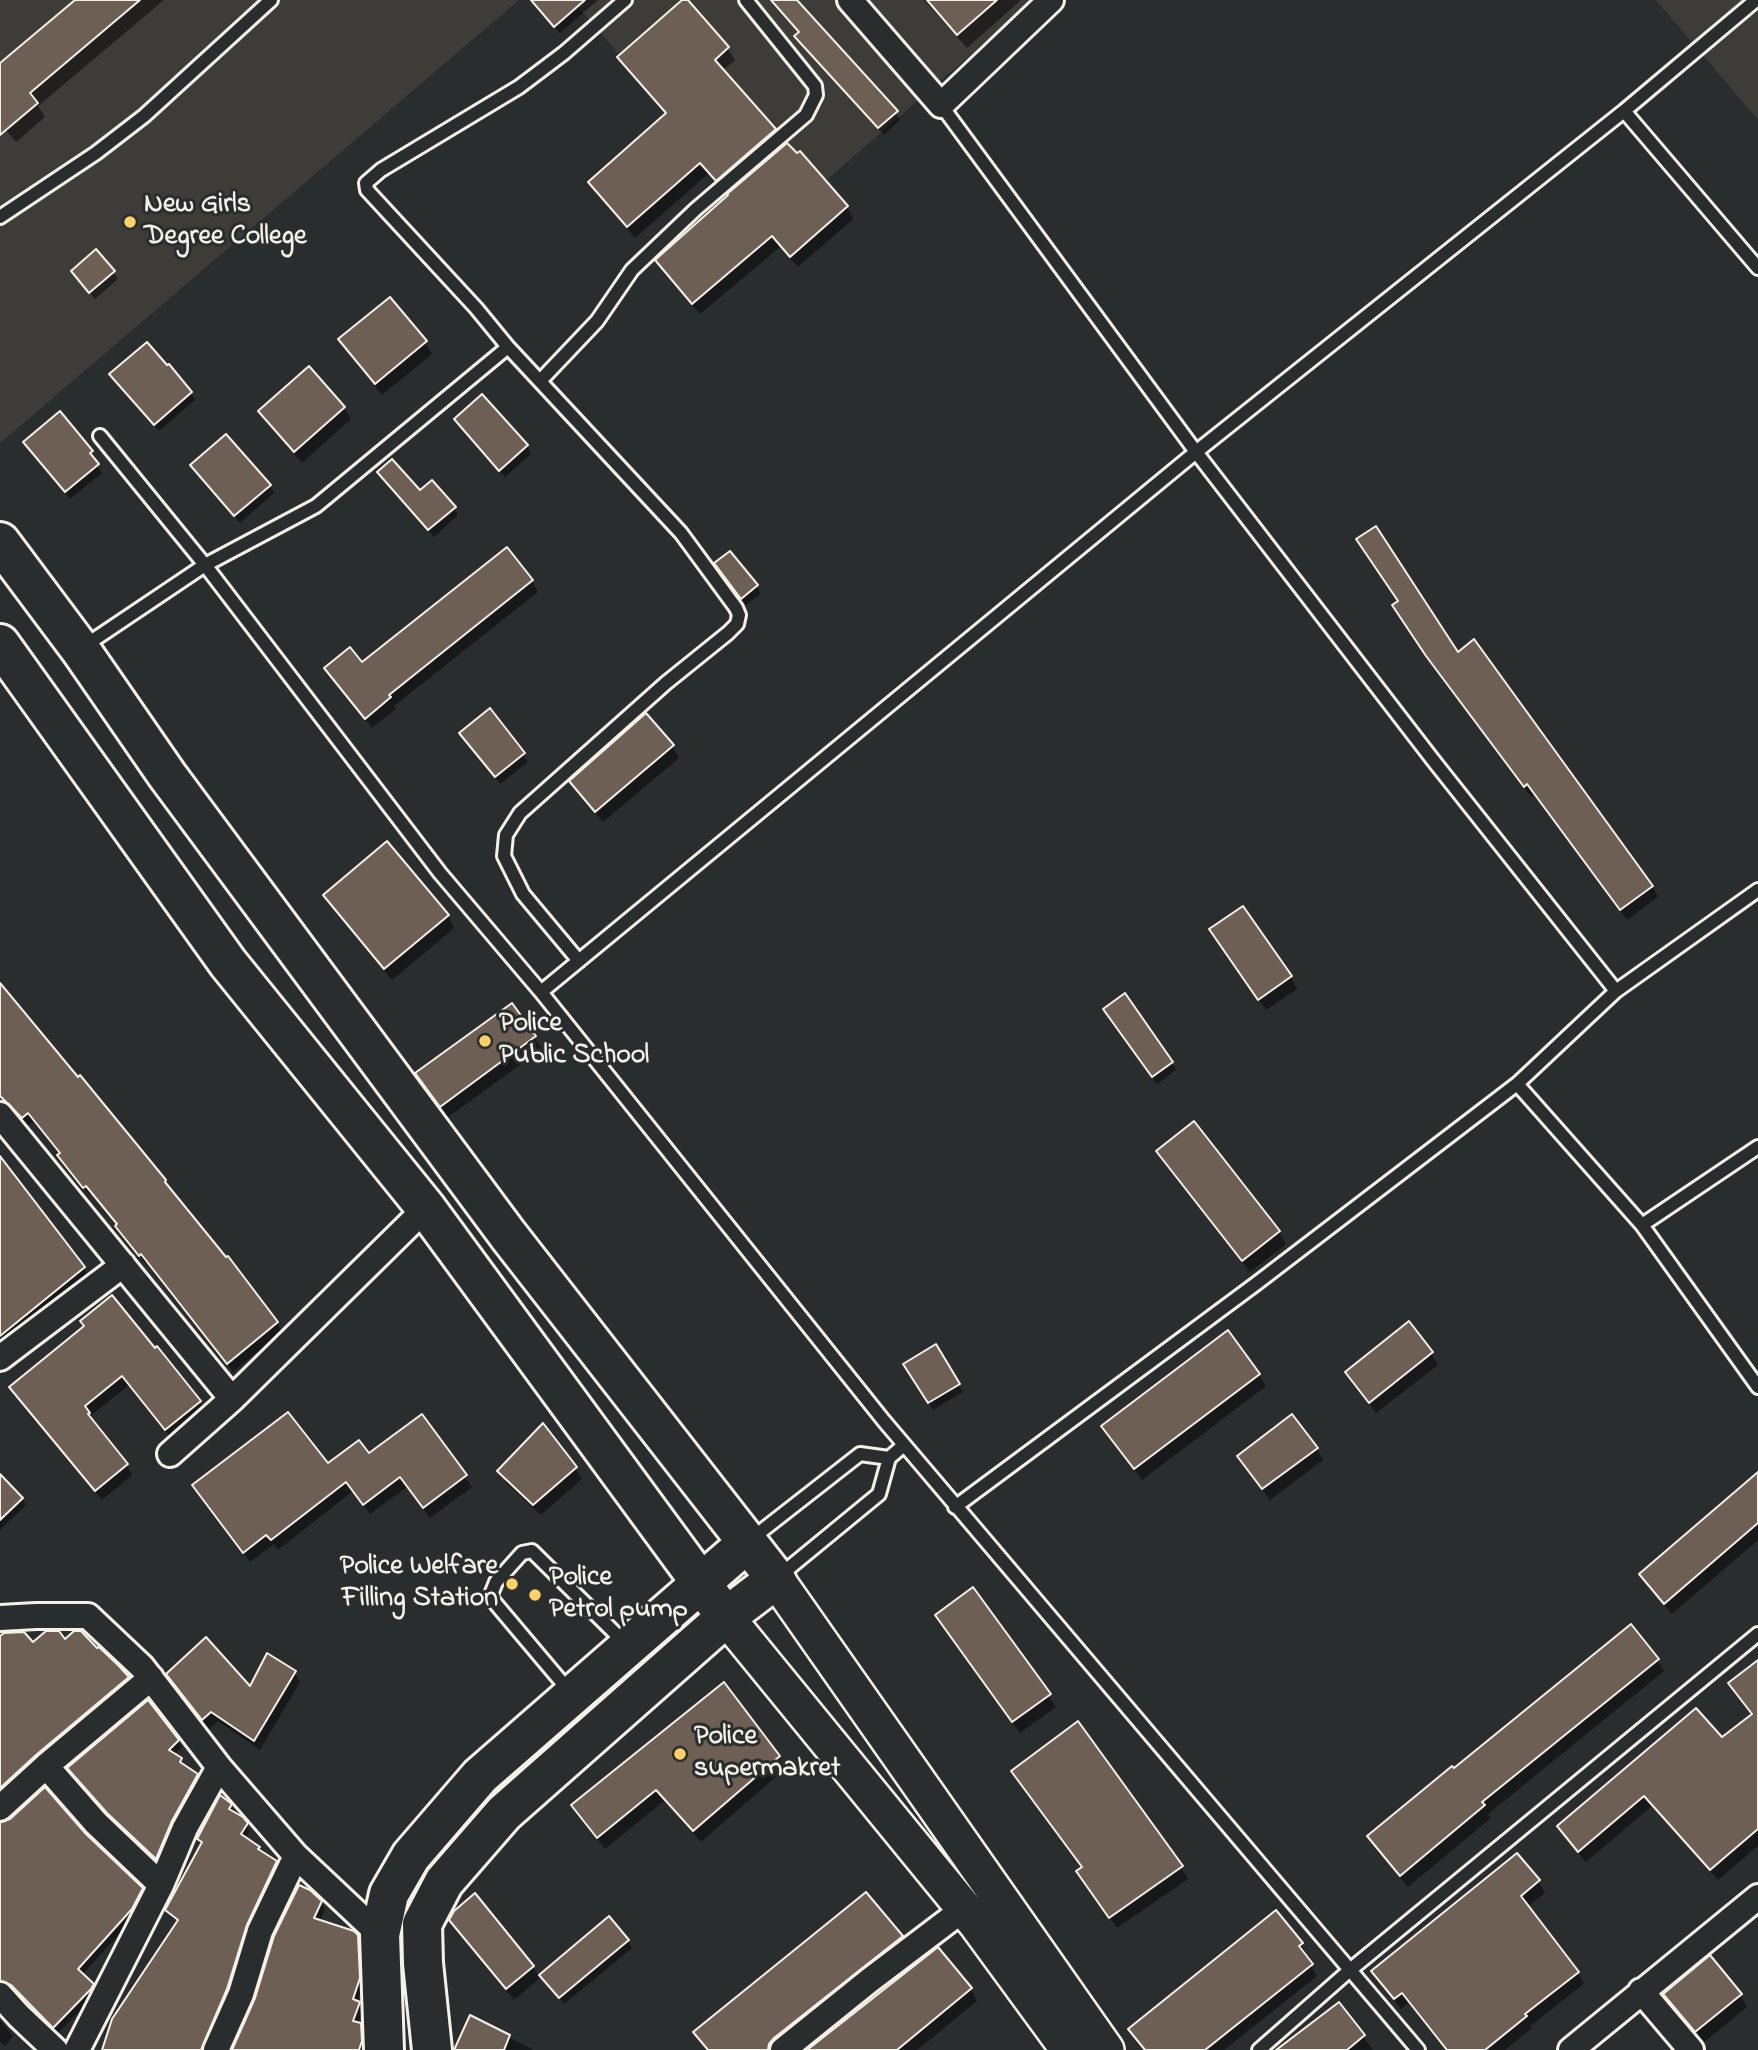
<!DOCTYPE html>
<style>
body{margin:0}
canvas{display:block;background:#2a2d2e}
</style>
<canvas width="1758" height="2050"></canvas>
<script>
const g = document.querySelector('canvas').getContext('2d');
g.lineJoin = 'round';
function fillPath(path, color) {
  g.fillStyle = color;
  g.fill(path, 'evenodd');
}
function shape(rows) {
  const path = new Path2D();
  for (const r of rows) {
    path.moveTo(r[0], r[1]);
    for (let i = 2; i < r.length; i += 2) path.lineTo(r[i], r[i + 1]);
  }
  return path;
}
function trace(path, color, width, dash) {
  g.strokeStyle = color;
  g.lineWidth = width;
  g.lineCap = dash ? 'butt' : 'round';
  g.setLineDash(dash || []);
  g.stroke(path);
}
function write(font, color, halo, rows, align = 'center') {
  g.font = font + ' "Indie Flower",sans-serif';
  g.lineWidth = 6;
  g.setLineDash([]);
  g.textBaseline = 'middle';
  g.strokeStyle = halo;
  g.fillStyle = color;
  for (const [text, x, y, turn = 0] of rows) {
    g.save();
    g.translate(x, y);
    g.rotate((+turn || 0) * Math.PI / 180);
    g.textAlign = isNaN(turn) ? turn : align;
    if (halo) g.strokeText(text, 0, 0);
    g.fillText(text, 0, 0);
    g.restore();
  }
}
const built = shape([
 [0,0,519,0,0,443],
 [572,0,1034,0,771,228],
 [1656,0,1758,0,1758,120]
]);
const shadow = shape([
 [78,0,164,0,38,106,45,117,16,142,0,123,0,60,3,63],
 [550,0,598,0,560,33,545,16],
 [685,0,728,49,735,60,722,71,774,130,781,142,723,191,708,174,635,238,597,194,590,182,666,115,626,69,619,57],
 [771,0,798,0,805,12,896,113,900,120,884,135,801,44,797,37,800,33],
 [924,0,1021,0,967,48],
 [847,207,853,219,798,267,780,247,700,314,664,272,657,261],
 [73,272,113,272,118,279,95,299],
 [340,340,425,342,432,354,382,395,347,351],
 [116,382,191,393,195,400,159,431],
 [344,408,351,419,302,463,267,423,260,411],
 [456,420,527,446,531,454,505,477,460,427],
 [25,443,92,452,96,459,94,461,102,473,70,499],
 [197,472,270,486,274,493,240,523],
 [384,479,454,508,458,515,434,537],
 [507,550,532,581,538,592,394,706,396,709,372,728,332,679,326,668,362,665],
 [720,571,756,586,761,594,746,605],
 [1457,654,1652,886,1658,897,1627,920,1535,794,1531,797,1435,667],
 [490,711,528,762,500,784,466,741],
 [672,746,679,758,603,822,578,793,571,781],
 [325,895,448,916,454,928,392,980,332,907],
 [1218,942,1291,977,1297,989,1266,1010],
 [0,986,165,1181,170,1190,226,1259,227,1258,277,1323,282,1332,233,1372,147,1262,145,1263,123,1235,118,1226,92,1193,90,1195,64,1164,61,1154,34,1121,28,1126,0,1096],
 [511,1005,542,1049,448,1117,424,1085],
 [1110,1017,1172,1063,1176,1070,1157,1084],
 [1194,1124,1279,1232,1286,1244,1250,1272,1165,1164,1158,1152],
 [0,1160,89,1276,0,1347],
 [85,1327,199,1402,205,1411,171,1438,129,1385,90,1416,93,1424,127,1465,132,1475,102,1500,52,1438],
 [935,1347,963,1392,933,1410,906,1365],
 [1431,1353,1438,1365,1376,1413,1347,1372],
 [1259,1375,1266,1386,1142,1480,1103,1426],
 [421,1417,472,1487,430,1518,407,1487,370,1514,353,1491,278,1550,274,1544,250,1562,194,1486,328,1466,369,1456],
 [1317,1449,1323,1460,1270,1500,1239,1456],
 [575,1468,582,1479,541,1515,506,1483,500,1471],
 [1758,1475,1758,1540,1672,1614,1648,1587,1641,1575],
 [0,1476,22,1499,26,1505,0,1530],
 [973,1590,1056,1707,1020,1733,937,1616],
 [0,1638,32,1645,64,1642,127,1678,131,1685,0,1798],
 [1657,1660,1664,1671,1488,1814,1491,1818,1408,1887,1376,1849,1369,1837,1454,1770],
 [294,1672,300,1682,260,1750,218,1721,209,1729,174,1684,251,1689],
 [723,1685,779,1757,785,1769,701,1842,664,1801,605,1849,580,1818,573,1806],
 [148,1702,182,1747,173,1755,181,1760,185,1767,197,1775,201,1781,159,1864,112,1819,73,1774],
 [1758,1741,1758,1846,1718,1880,1652,1806,1586,1862,1566,1839,1559,1827,1733,1757],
 [230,1806,250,1831,245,1839,258,1848,262,1854,276,1862,280,1869,230,1996,206,2050,104,2050,179,1922,171,1917,167,1910,203,1845,199,1839],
 [0,1824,84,1835,141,1889,145,1896,135,1917,82,1975,92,1985,97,1992,95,1996,58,2033,17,1992,9,1987,0,1987],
 [1181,1867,1188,1879,1117,1928,1085,1884],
 [1538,1881,1545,1893,1527,1907,1578,1973,1584,1984,1530,2026,1532,2028,1505,2050,1447,2050,1409,2003,1401,2009,1380,1982,1373,1971],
 [866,1894,901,1937,908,1949,780,2050,707,2050,695,2033],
 [321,1902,325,1909,319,1922,357,1936,361,1944,363,1986,357,2002,363,2010,358,2024,364,2032,364,2050,234,2050],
 [451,1920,533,1967,540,1978,514,2000,458,1932],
 [628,1941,632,1948,564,2004,546,1982],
 [1301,1944,1307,1955,1305,1957,1317,1976,1224,2050,1145,2050,1130,2029],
 [938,1949,971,1989,977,2001,917,2050,810,2050],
 [1665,1994,1740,1995,1747,2007,1703,2043,1672,2006],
 [1338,2004,1373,2050,1279,2050],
 [471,2018,534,2050,456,2050],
 [0,2020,13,2036,5,2046,0,2042]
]);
const building = shape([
 [75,0,140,0,30,93,38,103,0,135,0,63,75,0],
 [531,0,585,0,554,27,531,0],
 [682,0,688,0,729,47,715,60,776,129,716,181,700,163,627,227,588,182,666,113,617,57,682,0],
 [771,0,797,0,898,111,878,128,794,36,799,32,771,0],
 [927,0,997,0,957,35,927,0],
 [787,143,797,153,800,151,848,206,790,257,772,236,692,304,655,260,728,195,727,194,787,143],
 [96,249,115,271,89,293,71,271,96,249],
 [390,297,427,341,375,384,338,339,390,297],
 [147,342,167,365,169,364,192,392,154,425,109,374,147,342],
 [309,366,345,407,294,452,258,411,309,366],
 [482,394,528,445,499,471,454,419,482,394],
 [60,411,93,451,90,453,99,464,65,492,23,442,60,411],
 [226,434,271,485,234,516,190,465,226,434],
 [392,459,420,490,432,480,456,507,428,530,377,472,392,459],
 [1376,526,1458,652,1474,639,1653,886,1620,910,1527,784,1524,787,1426,656,1392,605,1398,601,1356,539,1376,526],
 [507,547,533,580,389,695,391,697,365,719,324,668,350,647,362,662,507,547],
 [730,551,758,585,741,599,714,563,730,551],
 [490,708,525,753,495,777,459,733,490,708],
 [646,713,674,745,595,812,569,781,646,713],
 [387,841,449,915,384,969,323,895,387,841],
 [1243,906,1292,976,1258,1000,1209,929,1243,906],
 [0,983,78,1077,80,1075,166,1180,165,1182,226,1257,228,1256,278,1322,227,1364,141,1254,139,1256,115,1226,117,1224,86,1186,83,1188,57,1155,60,1153,28,1113,22,1118,0,1096,0,983],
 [1125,993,1173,1062,1152,1077,1103,1009,1125,993],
 [512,1003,536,1036,440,1107,415,1073,512,1003],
 [1194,1121,1280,1231,1242,1261,1156,1151,1194,1121],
 [0,1156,85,1267,0,1336,0,1156],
 [112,1295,155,1348,157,1346,201,1401,165,1430,122,1376,85,1406,90,1413,88,1414,128,1464,95,1491,9,1387,84,1326,80,1321,112,1295],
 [1409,1321,1433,1352,1369,1403,1345,1372,1409,1321],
 [1228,1330,1260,1374,1134,1469,1101,1426,1228,1330],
 [936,1344,960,1384,928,1403,903,1364,936,1344],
 [288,1412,328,1463,359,1440,369,1453,422,1414,467,1475,423,1508,400,1477,363,1505,346,1482,271,1540,266,1535,243,1553,192,1485,288,1412],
 [1292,1414,1318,1448,1262,1489,1237,1456,1292,1414],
 [543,1423,577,1467,533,1505,497,1471,543,1423],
 [1758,1472,1758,1523,1664,1604,1639,1574,1758,1472],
 [0,1474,23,1498,0,1520,0,1474],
 [973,1587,1051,1694,1012,1722,935,1615,973,1587],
 [1631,1624,1659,1659,1482,1802,1485,1805,1400,1876,1367,1836,1452,1766,1454,1768,1631,1624],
 [46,1631,59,1631,65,1639,74,1631,81,1631,97,1648,99,1647,118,1665,129,1677,36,1755,0,1788,0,1636,4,1633,24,1632,33,1642,46,1631],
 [206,1637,250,1686,267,1653,296,1671,254,1741,211,1712,202,1720,166,1674,206,1637],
 [1758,1660,1758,1829,1710,1870,1644,1796,1578,1852,1557,1826,1696,1708,1722,1737,1752,1714,1728,1683,1758,1660],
 [724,1682,780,1756,693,1831,656,1790,597,1838,571,1805,724,1682],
 [148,1700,179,1740,169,1750,182,1758,180,1762,198,1774,172,1821,156,1859,107,1813,67,1768,148,1700],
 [1078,1721,1183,1866,1109,1918,1076,1871,1082,1867,1011,1771,1078,1721],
 [45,1787,86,1834,143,1888,132,1909,78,1969,94,1984,91,1989,53,2028,11,1985,0,1981,0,1822,10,1819,45,1787],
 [220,1795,232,1804,229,1809,243,1817,248,1823,241,1834,260,1847,258,1849,277,1861,247,1925,227,1989,201,2050,102,2050,112,2019,178,1920,165,1910,202,1842,197,1839,220,1795],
 [1517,1853,1540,1880,1521,1896,1579,1972,1525,2014,1527,2016,1485,2050,1447,2050,1402,1993,1394,1999,1371,1971,1517,1853],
 [299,1885,310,1890,322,1901,314,1918,354,1931,358,1935,360,1978,353,1999,360,2002,353,2021,361,2023,362,2041,359,2050,232,2050,255,1998,274,1936,299,1885],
 [866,1892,903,1936,774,2038,769,2044,768,2050,708,2050,693,2032,866,1892],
 [475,1893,534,1966,506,1989,449,1920,454,1911,475,1893],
 [1276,1910,1303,1943,1299,1946,1313,1964,1205,2050,1145,2050,1128,2029,1276,1910],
 [609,1916,629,1940,559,1998,539,1975,609,1916],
 [938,1947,972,1988,897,2050,807,2050,938,1947],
 [1710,1955,1742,1994,1695,2032,1663,1994,1710,1955],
 [1339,2002,1365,2035,1347,2050,1276,2050,1339,2002],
 [470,2015,510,2035,504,2050,454,2050,470,2015]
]);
const lane = shape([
 [941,105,1196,452,1433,760,1616,991],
 [1624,111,1758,268],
 [0,217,96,153,144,116,271,0],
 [540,381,597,321,632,270,696,209,806,115,816,95,815,86,746,0],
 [100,436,205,565,440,873,541,992,884,1421,1418,2050],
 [83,647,205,565,316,506,508,347],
 [579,961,523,894,504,856,506,835,520,813,666,683,728,633,737,624,739,615,736,608,681,533,508,347,476,308,367,190,366,183,381,170,519,87,564,53,625,0],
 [541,992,1196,452,1624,111,1756,0],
 [1517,1084,1642,1225,1758,1387],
 [1642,1225,1758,1147],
 [955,1507,1257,1283,1517,1084,1616,991,1758,890],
 [750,1540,860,1454,889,1458],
 [778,1577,879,1494,889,1458,904,1445],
 [570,1692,490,1597,496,1582,522,1553,532,1551,626,1644],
 [1259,2050,1350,1970,1758,1634]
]);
const street = shape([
 [850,0,941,105,1051,0],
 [0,1115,232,1399],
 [0,1358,123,1265],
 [170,1454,232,1399,426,1208],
 [0,1618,36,1616,88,1616,142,1667,219,1767,296,1856,380,1935],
 [46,1766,96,1823,161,1885],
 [0,1808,46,1766,151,1678],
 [1641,1991,1691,2050],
 [0,1995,19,2016,55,2050],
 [77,2050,161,1885,185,1828,219,1767],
 [216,2050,241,1994,260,1931,296,1856],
 [783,2050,870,1980,965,1908],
 [1571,2050,1758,1897]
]);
const secondary = shape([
 [776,1579,1106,2050],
 [726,1617,976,1923,1069,2050]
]);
const primary = shape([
 [0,542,80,649,167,775,508,1235,776,1579,726,1617,504,1813,444,1882,422,1924,423,1963,432,2050],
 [0,644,228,963,426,1208,726,1617],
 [384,2050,380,1935,389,1894,411,1856,480,1776,747,1543]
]);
const markers = [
 [130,222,7,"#ffd166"],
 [485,1041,7,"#ffd166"],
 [512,1584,7,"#ffd166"],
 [535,1595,7,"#ffd166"],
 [680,1754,7,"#ffd166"]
];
const poiNames = [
 ["New Girls",144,206],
 ["Degree College",144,238],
 ["Police",499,1025],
 ["Public School",499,1057],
 ["Police Welfare",498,1568,"right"],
 ["Filling Station",498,1600,"right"],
 ["Police",549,1579],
 ["Petrol pump",549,1611],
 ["Police",694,1738],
 ["supermakret",694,1770]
];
fillPath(built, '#3e3c39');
fillPath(shadow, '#0007');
fillPath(building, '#6d5f53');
trace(building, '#f4f1e8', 2);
trace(lane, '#f4f1e8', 18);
trace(street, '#f4f1e8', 30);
trace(secondary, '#f4f1e8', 40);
trace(primary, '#f4f1e8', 44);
trace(lane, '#2a2d2e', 12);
trace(street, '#2a2d2e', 24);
trace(secondary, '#2a2d2e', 35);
trace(primary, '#2a2d2e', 38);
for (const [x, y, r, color] of markers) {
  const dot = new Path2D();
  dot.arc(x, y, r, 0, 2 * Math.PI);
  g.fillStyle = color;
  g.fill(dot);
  trace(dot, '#2a2d2e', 2.5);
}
write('bold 28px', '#f4f1e8', '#2a2d2e', poiNames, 'left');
</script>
